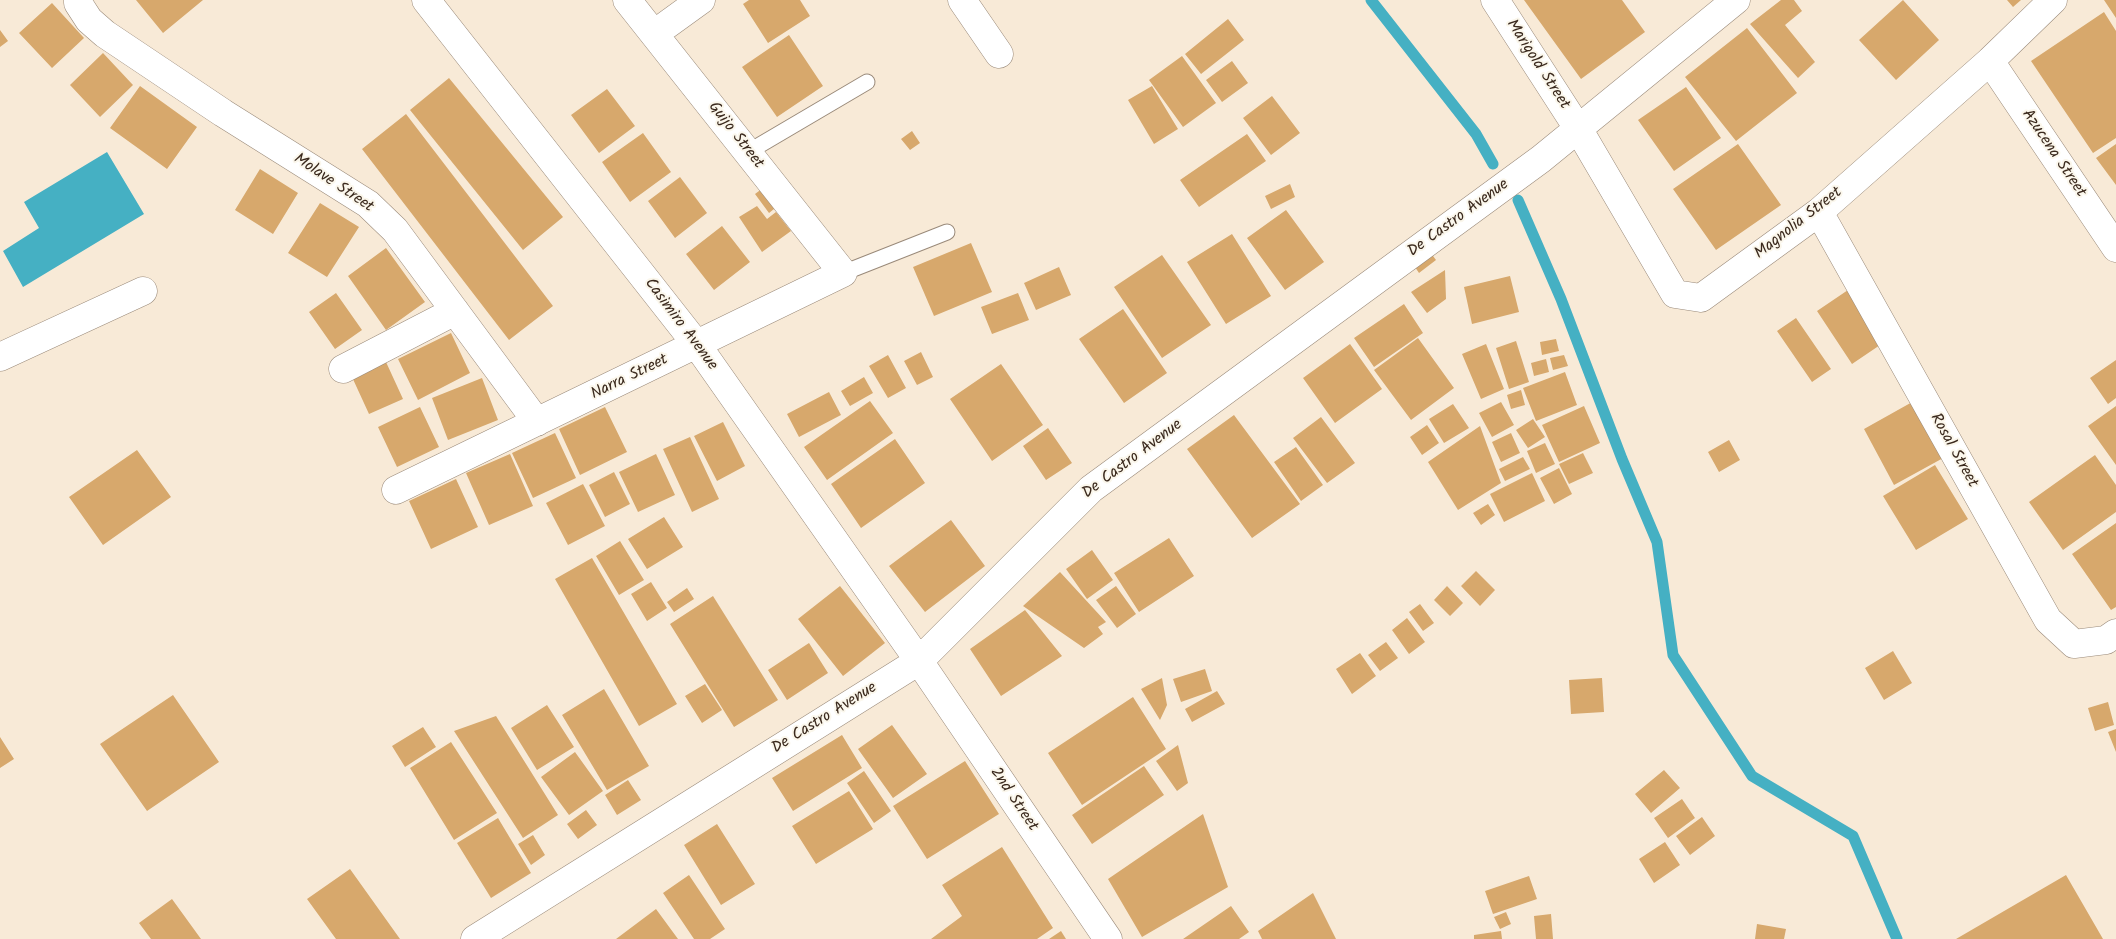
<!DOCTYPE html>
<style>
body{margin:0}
canvas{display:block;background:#f8ead7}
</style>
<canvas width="2116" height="939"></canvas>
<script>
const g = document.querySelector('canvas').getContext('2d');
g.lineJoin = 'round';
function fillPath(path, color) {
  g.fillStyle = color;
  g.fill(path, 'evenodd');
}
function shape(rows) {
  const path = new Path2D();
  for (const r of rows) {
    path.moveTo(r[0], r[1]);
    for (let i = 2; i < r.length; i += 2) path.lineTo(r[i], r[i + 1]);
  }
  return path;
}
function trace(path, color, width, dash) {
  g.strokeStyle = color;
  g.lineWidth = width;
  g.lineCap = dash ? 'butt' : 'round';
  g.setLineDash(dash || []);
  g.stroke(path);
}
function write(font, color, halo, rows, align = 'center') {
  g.font = font + ' Kalam,sans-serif';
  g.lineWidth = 4;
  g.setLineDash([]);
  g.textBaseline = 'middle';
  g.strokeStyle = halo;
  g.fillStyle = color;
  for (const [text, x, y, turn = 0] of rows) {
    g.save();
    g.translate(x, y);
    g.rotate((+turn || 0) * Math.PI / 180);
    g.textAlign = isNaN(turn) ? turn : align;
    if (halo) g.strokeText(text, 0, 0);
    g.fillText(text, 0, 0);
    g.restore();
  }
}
const water = shape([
 [107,152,144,214,23,287,3,251,39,228,24,202]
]);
const stream = shape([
 [1371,0,1476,134,1493,164],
 [1518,200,1561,299,1622,459,1657,542,1673,655,1752,776,1853,836,1897,939]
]);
const building = shape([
 [136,0,203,0,163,33],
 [749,0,800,0,810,16,768,43,743,4],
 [1524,0,1622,0,1645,32,1581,79],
 [1781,0,1794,0,1802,11,1785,25,1815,62,1798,78,1750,24],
 [1903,0,1939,40,1896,80,1859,40],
 [2007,0,2021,0,2013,7],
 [2104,0,2116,0,2116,18],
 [52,3,84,38,52,68,19,33],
 [2104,12,2116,31,2116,138,2093,153,2031,61],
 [1228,19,1244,40,1201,74,1185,54],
 [1747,28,1797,93,1736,141,1685,77],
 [0,30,8,41,0,47],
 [789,35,823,86,777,117,742,67],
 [103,53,133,85,100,117,70,85],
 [1182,56,1216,103,1183,127,1149,80],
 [1232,61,1248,83,1222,102,1206,80],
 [449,78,563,217,523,250,410,110],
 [140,86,197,127,167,169,110,128],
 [1152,86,1178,129,1154,144,1128,100],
 [1686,87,1721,138,1674,171,1638,120],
 [607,89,635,126,599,153,571,115],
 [1272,96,1300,133,1271,155,1243,118],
 [406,114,553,306,509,340,362,149],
 [912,131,920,143,910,150,901,139],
 [643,133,671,172,630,202,602,162],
 [1247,134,1266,161,1199,207,1180,180],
 [1738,144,1781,205,1716,250,1673,189],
 [2116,144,2116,185,2096,158],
 [260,169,298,193,273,234,235,210],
 [680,177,707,213,675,238,648,201],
 [771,182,784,201,769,213,755,194],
 [1290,184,1295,197,1271,209,1265,196],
 [320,203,359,227,327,277,288,253],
 [757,206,767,219,776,212,791,231,762,252,739,217],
 [1286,210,1324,262,1285,290,1247,238],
 [722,226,750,262,714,290,686,254],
 [1232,234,1271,296,1226,324,1187,262],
 [971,243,992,292,934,316,913,267],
 [386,248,425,302,386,330,348,276],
 [1430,252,1436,260,1419,273,1413,264],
 [1162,255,1211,325,1162,358,1114,287],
 [1059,267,1071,295,1036,310,1024,283],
 [1445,270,1446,299,1427,313,1411,292],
 [1510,276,1519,312,1472,324,1464,287],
 [1848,290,1883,343,1852,364,1817,311],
 [336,293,362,330,335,349,309,312],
 [1018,293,1029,320,992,334,981,307],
 [1404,304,1423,333,1374,367,1354,338],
 [1123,309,1167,373,1124,403,1079,339],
 [1796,318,1831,369,1812,382,1777,331],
 [451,333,470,373,418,400,398,359],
 [1418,338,1454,388,1411,420,1374,370],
 [1556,339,1559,351,1542,355,1540,342],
 [1516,341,1529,382,1509,389,1496,348],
 [1350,344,1382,389,1335,423,1303,378],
 [1486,344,1504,389,1481,399,1462,354],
 [921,352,933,377,917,385,904,361],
 [888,355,906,388,888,398,869,366],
 [1564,355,1568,366,1553,370,1550,358],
 [1546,359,1549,372,1534,376,1531,363],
 [2116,360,2116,398,2108,404,2090,378],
 [386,362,403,399,369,414,352,377],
 [1001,364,1043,425,992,461,950,399],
 [1565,372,1577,405,1536,421,1523,388],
 [864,377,873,393,850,406,841,391],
 [482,378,498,420,448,440,432,398],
 [1521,390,1525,405,1511,409,1507,395],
 [829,392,841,415,799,437,787,414],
 [870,401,893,433,827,480,804,447],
 [1914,401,1945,457,1894,485,1864,429],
 [1501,402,1514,425,1492,437,1479,413],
 [1453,404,1469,428,1444,443,1429,419],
 [1584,406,1600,443,1559,462,1542,425],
 [2116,406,2116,465,2088,426],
 [420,407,439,447,397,467,378,427],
 [605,407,627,452,580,475,559,429],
 [1234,415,1300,504,1252,538,1187,449],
 [1321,417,1355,463,1327,483,1293,438],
 [1533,419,1545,437,1528,448,1516,430],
 [723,422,745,466,717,481,694,436],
 [1427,425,1439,443,1422,455,1410,437],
 [1480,426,1501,483,1458,510,1428,462],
 [1048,428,1072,463,1046,480,1023,446],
 [555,433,576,478,533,498,512,453],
 [1511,433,1520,453,1501,462,1492,442],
 [690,437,719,499,692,512,663,449],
 [895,439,925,483,861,528,831,484],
 [1729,440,1740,460,1719,472,1708,452],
 [1545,443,1555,464,1536,473,1527,451],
 [1296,447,1323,485,1301,501,1274,462],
 [137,450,171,497,103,545,69,497],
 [1583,453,1593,473,1569,484,1559,464],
 [510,454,533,506,489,525,466,473],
 [656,454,675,495,638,512,619,472],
 [2095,455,2116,485,2116,512,2063,550,2029,502],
 [1523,457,1530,469,1505,481,1499,469],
 [1935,465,1968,519,1916,550,1883,496],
 [1559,468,1572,494,1554,504,1540,478],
 [614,472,630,504,605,517,589,485],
 [1532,473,1545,501,1504,522,1490,494],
 [456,479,478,527,431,549,409,501],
 [583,484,605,526,568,545,546,503],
 [1488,504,1495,515,1481,525,1473,513],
 [664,517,683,547,647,569,628,539],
 [951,520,985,566,925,612,889,566],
 [2116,523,2116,607,2111,610,2072,554],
 [1169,538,1194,576,1139,612,1114,573],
 [620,541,644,580,619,595,596,556],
 [1092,550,1113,580,1087,599,1066,569],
 [592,558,677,704,639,726,555,579],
 [1476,571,1495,590,1480,606,1461,586],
 [1060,572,1106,622,1098,627,1103,634,1084,648,1023,606],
 [651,582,667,608,647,621,631,594],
 [840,586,885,643,843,676,798,619],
 [1116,586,1136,614,1117,628,1096,600],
 [1447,586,1463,603,1450,616,1434,600],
 [687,588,694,599,674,612,667,602],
 [713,596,778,700,734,727,670,624],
 [1420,604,1434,623,1423,631,1409,612],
 [1025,610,1062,656,1001,696,970,649],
 [1407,618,1425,642,1409,654,1392,630],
 [1386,642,1398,658,1380,671,1368,655],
 [809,643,828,673,787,700,768,670],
 [1893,651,1912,683,1884,700,1865,668],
 [1360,653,1376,676,1352,694,1336,669],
 [1205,669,1212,691,1181,702,1173,679],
 [1162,678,1167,705,1160,720,1141,689],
 [1602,678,1604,712,1571,714,1569,680],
 [705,684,722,710,702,723,685,696],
 [604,689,649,766,607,790,562,715],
 [1217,691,1225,704,1192,722,1185,709],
 [173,695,219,762,147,811,100,744],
 [1133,697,1166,749,1082,805,1048,753],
 [2108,702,2114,725,2095,731,2088,708],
 [547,705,574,747,537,770,511,728],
 [496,716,558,815,523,838,454,731],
 [892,725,927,774,893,798,858,749],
 [423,727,436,747,405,767,392,746],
 [2116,729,2116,752,2108,732],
 [842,735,862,768,793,811,772,778],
 [0,737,14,759,0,768],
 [451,742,497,813,454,840,410,768],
 [1178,745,1188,783,1177,791,1156,761],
 [575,752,603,791,569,815,541,777],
 [965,761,999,814,927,859,893,806],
 [1144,766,1164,795,1092,844,1072,815],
 [1664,770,1680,788,1651,813,1635,794],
 [864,771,891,811,874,823,847,783],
 [628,780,641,800,617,815,605,795],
 [849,791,873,829,816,864,792,826],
 [1682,799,1695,818,1668,838,1654,818],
 [586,810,597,825,578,839,567,824],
 [1203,814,1228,887,1142,937,1108,879],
 [1702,817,1715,836,1690,855,1676,836],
 [498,818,531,873,491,898,457,843],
 [717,824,755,884,721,905,684,845],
 [533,835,545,855,531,865,518,844],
 [1665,842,1680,865,1654,883,1639,859],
 [1002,847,1053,928,1037,939,931,939,962,916,942,885],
 [350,869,400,939,336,939,307,899],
 [689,875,725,929,710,939,694,939,663,893],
 [2066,875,2103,939,1956,939],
 [1529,876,1537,899,1493,914,1485,891],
 [1313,893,1336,939,1262,939,1258,931],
 [172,899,201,939,151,939,139,923],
 [1231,906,1249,932,1239,939,1183,939],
 [656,909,678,939,616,939],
 [1506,912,1511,924,1500,929,1494,917],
 [1551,914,1553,939,1536,939,1534,916],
 [1757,924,1786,929,1784,939,1755,939],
 [1061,931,1066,939,1049,939],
 [1501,931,1502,939,1474,939,1474,935]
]);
const service = shape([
 [748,152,867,82],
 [843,273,947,232]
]);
const minor = shape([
 [78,0,78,3,89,20,105,34,223,113,368,204,395,230,537,422],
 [426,0,697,345,919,661,1108,939],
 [962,0,999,54],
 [1495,0,1579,130,1675,294,1701,298,1819,212,1990,61,2053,0],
 [654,34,701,0],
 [1990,61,2116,248],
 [1819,212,2048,620,2074,644,2106,640,2116,633],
 [0,357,143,291],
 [343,369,455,311],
 [396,490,843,273,627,0],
 [475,939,919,661,1091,489,1541,159,1736,0]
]);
const streetNames = [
 ["Marigold Street",1537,65,57],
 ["Guijo Street",735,136,52],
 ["Azucena Street",2053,154,56],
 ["Molave Street",333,184,34],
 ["De Castro Avenue",1459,219,-36],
 ["Magnolia Street",1799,224,-38],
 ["Casimiro Avenue",680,325,53],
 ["Narra Street",630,378,-26],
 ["Rosal Street",1953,451,61],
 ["De Castro Avenue",1133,460,-37],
 ["De Castro Avenue",825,719,-32],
 ["2nd Street",1013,800,56]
];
fillPath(water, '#45b0c3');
trace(stream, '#45b0c3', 11);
fillPath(building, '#d7a86c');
trace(service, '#9a8a7a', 17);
trace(minor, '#9a8a7a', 29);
trace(service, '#fff', 15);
trace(minor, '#fff', 28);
write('16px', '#3b2a1e', '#fbf7ec', streetNames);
</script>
